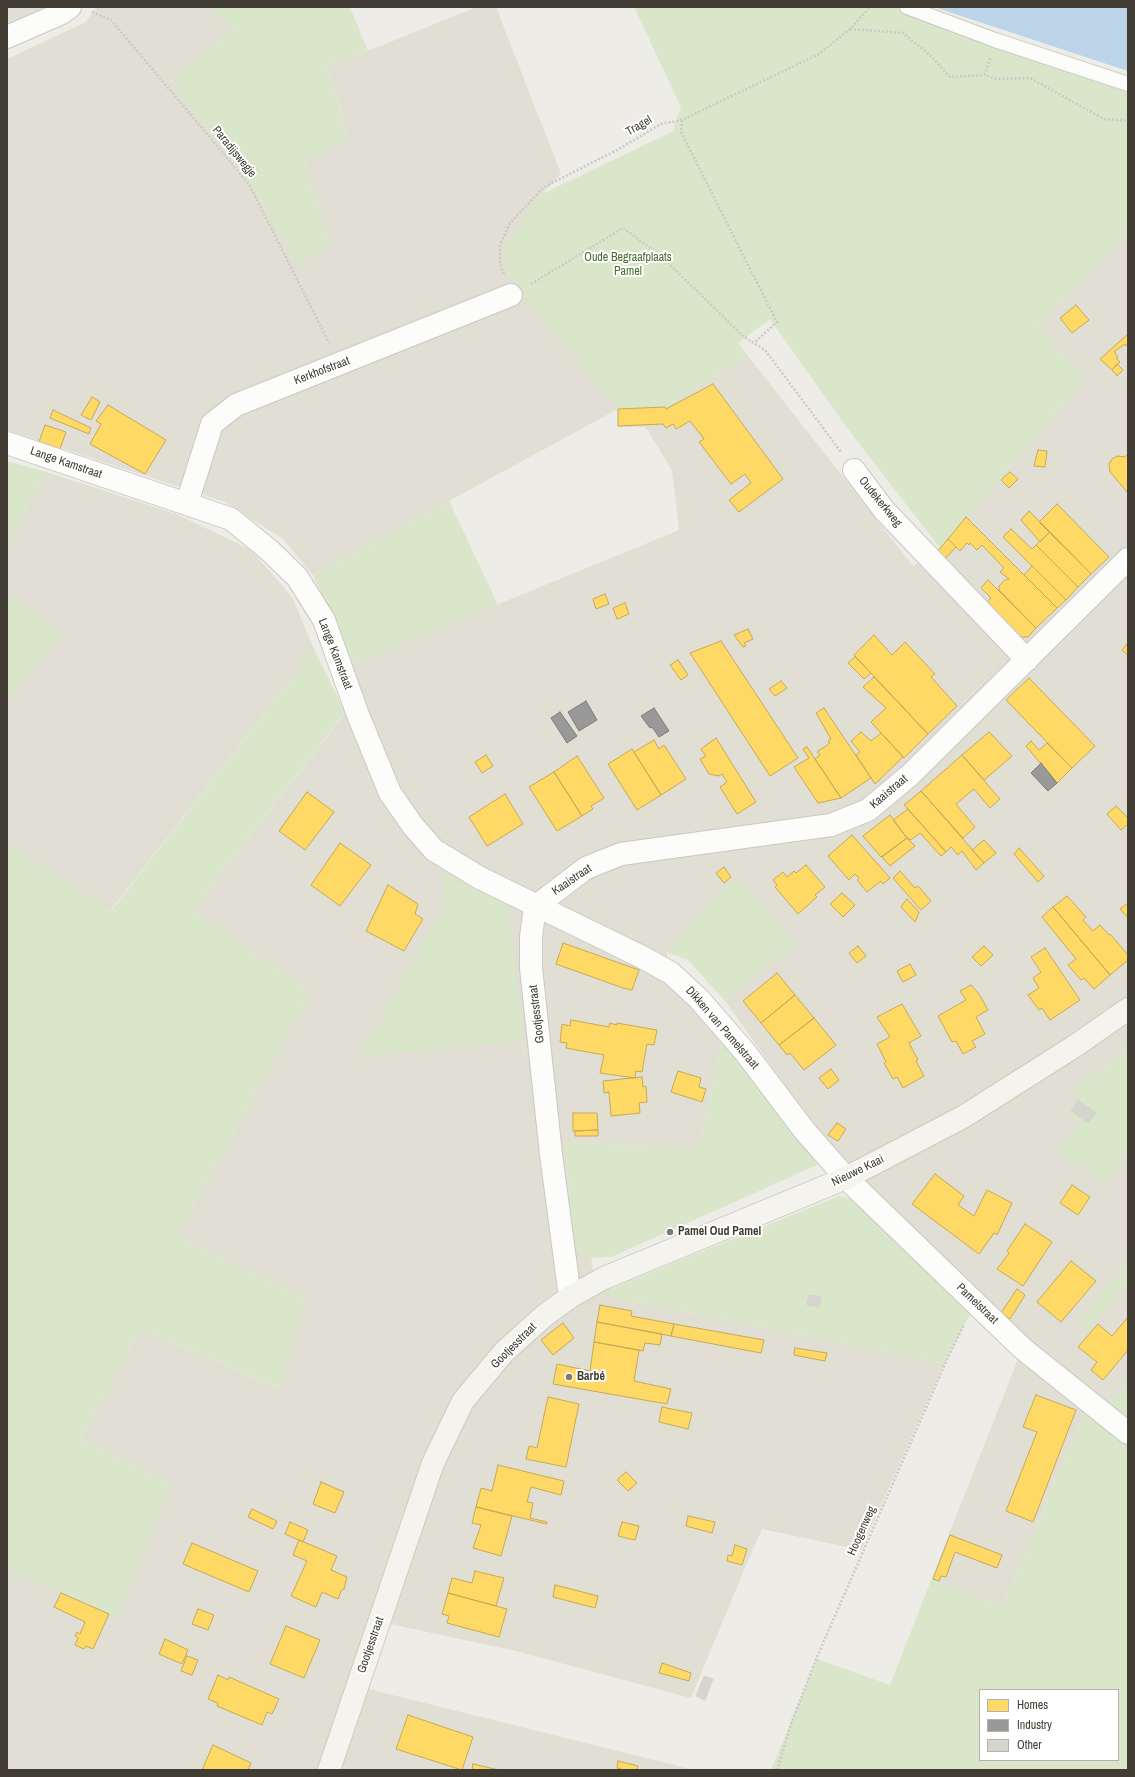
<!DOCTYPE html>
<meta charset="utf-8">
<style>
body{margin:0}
#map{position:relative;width:1135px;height:1777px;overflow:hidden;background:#edece7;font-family:"Archivo Narrow",sans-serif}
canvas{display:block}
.frame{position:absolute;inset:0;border:8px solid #413d34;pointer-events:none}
.legend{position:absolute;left:979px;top:1689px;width:140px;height:72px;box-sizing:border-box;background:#fff;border:1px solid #b3b1ae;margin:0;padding:5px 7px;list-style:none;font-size:12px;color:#413d34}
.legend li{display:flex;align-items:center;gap:8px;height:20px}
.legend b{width:20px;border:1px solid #b3b1ae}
</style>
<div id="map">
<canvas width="1135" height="1777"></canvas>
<div class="frame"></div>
<ul class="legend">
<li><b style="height:11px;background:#ffd966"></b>Homes</li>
<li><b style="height:11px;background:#999"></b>Industry</li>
<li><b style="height:11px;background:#d6d4cf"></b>Other</li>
</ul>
</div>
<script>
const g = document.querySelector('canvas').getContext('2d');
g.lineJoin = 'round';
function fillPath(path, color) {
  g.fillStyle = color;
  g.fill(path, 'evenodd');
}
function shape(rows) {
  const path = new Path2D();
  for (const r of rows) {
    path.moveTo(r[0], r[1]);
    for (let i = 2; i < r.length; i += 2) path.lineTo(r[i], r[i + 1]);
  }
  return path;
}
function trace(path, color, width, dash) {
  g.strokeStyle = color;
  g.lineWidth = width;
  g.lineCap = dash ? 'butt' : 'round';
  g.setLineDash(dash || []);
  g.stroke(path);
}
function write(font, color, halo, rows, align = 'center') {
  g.font = font + ' "Archivo Narrow",sans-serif';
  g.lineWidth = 4;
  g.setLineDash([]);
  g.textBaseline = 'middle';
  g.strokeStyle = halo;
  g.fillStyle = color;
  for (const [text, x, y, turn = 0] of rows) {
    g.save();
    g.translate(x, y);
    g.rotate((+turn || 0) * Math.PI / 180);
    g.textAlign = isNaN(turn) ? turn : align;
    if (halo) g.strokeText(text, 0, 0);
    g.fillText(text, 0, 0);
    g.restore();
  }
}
const residential = shape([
 [7,7,49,7,7,29],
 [97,7,210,7,233,30,171,80,258,195,298,264,331,243,304,163,348,136,327,65,368,51,477,7,496,7,561,174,542,194,531,210,618,409,665,407,748,356,913,566,940,548,1085,379,1039,325,1128,232,1128,1048,1074,1090,1128,1155,1128,1383,1107,1404,972,1296,818,1132,725,1001,795,944,737,879,720,891,667,952,668,975,723,1036,698,1148,565,1142,574,1249,591,1258,597,1294,944,1364,861,1550,762,1529,744,1570,691,1698,516,1651,390,1624,368,1689,695,1770,7,1770,7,1569,109,1614,171,1484,81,1439,141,1329,279,1389,305,1298,177,1236,311,992,193,910,345,713,353,664,679,530,672,471,646,427,619,427,618,409,313,575,283,539,225,502,7,430,7,59,86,22],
 [46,472,176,514,251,550,292,597,314,649,110,911,7,844,7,700,60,634,7,593,7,543],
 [1020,1354,1087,1406,1003,1605,931,1580]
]);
const green = shape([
 [210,7,350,7,368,51,327,65,348,137,304,163,331,243,298,265,258,195,171,80,233,30],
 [634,7,922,7,1128,78,1128,232,1039,325,1085,379,940,548,847,428,770,319,738,343,748,356,665,407,618,409,513,284,507,272,504,247,542,194,672,132,681,107],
 [7,461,46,472,7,543],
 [449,501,498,605,353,664,313,575],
 [7,593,61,634,7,700],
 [314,649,345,712,193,910,311,992,177,1236,305,1298,280,1389,141,1329,81,1439,171,1484,116,1618,7,1569,7,844,111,911],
 [443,870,508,905,524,1041,360,1057,446,902],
 [737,878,795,944,725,1001,688,960,667,952,720,891],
 [723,1036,817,1165,611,1257,591,1258,574,1249,565,1142,698,1148],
 [1128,1048,1128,1155,1125,1153,1105,1183,1059,1152,1079,1122,1069,1113,1078,1096,1074,1090],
 [839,1196,850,1198,970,1314,944,1364,597,1294],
 [1128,1261,1128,1282,1087,1330,1079,1322],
 [1128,1383,1128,1421,1107,1404],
 [1087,1406,1128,1441,1128,1770,771,1770,817,1659,890,1685,931,1580,1003,1605],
 [980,1690,1118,1690,1118,1760,980,1760]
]);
const water = shape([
 [935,7,1128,7,1128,71,943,10]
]);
const homes = shape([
 [1076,305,1089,320,1072,333,1060,318,1076,305],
 [1128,334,1128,344,1126,346,1125,344,1115,351,1115,353,1118,357,1116,358,1120,362,1112,370,1100,359,1128,334],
 [1117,364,1123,370,1117,376,1112,370,1117,364],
 [713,384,783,479,739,512,729,500,751,483,745,474,731,484,699,442,704,439,690,421,676,429,673,424,666,428,663,424,618,426,618,409,665,407,666,409,713,384],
 [92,397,100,402,91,420,81,415,92,397],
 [108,405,166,440,145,474,90,444,101,424,96,421,108,405],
 [53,410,91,428,89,434,50,418,53,410],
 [45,425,66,432,60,449,39,442,45,425],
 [1038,450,1047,451,1045,467,1034,466,1038,450],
 [1128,454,1128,493,1110,472,1109,464,1112,459,1117,456,1125,457,1128,454],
 [1010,472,1018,479,1009,488,1001,480,1010,472],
 [1057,504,1109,557,1091,574,1039,522,1057,504],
 [1029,511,1050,532,1040,542,1021,520,1029,511],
 [966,517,1057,608,1036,628,999,590,999,586,1005,580,1009,579,1000,572,1004,568,982,545,977,550,970,543,969,545,967,543,960,551,948,539,966,517],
 [1011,529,1032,549,1036,545,1078,587,1066,600,1003,537,1011,529],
 [1050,532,1091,574,1078,587,1036,545,1050,532],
 [948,539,956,547,941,563,933,557,948,539],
 [1032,566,1066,600,1057,608,1024,575,1032,566],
 [988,580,1036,628,1028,637,1020,637,982,608,991,598,981,588,988,580],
 [605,594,609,604,596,609,593,599,605,594],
 [625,603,629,614,617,619,613,608,625,603],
 [748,629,753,639,744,643,746,646,743,647,734,635,748,629],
 [874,635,892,655,905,642,935,674,931,677,957,706,928,734,854,655,874,635],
 [721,641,798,758,770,776,690,653,721,641],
 [1128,643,1128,656,1122,650,1128,643],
 [855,657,871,673,864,679,848,663,855,657],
 [678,660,688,675,681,680,670,665,678,660],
 [874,677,928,734,904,758,871,722,886,708,863,687,874,677],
 [1029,678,1095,746,1072,768,1006,700,1029,678],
 [781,681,787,688,775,696,769,689,781,681],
 [824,708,871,778,841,798,815,759,820,755,817,752,830,743,828,741,831,739,816,713,824,708],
 [861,732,871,741,881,733,903,757,875,784,856,755,860,752,851,741,861,732],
 [989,732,1012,756,984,780,962,755,989,732],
 [716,738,756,802,737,814,720,787,727,782,722,774,719,776,709,774,700,759,706,756,701,749,716,738],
 [654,740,659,749,664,745,686,779,661,795,634,752,654,740],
 [1031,741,1039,750,1047,743,1072,768,1057,783,1026,746,1031,741],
 [807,747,841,798,818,803,794,767,809,758,803,749,807,747],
 [632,749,661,795,637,810,608,764,632,749],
 [486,755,493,766,482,773,475,762,486,755],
 [962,755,1000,799,990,808,974,789,956,804,975,827,963,838,921,791,962,755],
 [577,756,604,798,591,806,593,809,582,816,554,772,577,756],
 [554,772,582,816,557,831,529,787,554,772],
 [921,791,984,863,976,870,962,851,958,855,951,847,946,852,904,805,921,791],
 [307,792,334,812,305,850,279,831,307,792],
 [505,794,523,824,487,846,469,817,505,794],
 [1116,806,1128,818,1128,824,1121,830,1107,814,1116,806],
 [908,809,946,852,941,856,920,833,911,840,907,838,893,820,908,809],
 [890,815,907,838,881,857,863,836,890,815],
 [852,835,890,878,883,884,881,881,867,892,857,880,859,878,855,874,849,880,828,856,852,835],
 [907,838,915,846,890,866,882,857,907,838],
 [984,840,996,853,984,863,972,850,984,840],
 [340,843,371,865,340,906,311,885,340,843],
 [1019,848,1044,876,1038,882,1014,854,1019,848],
 [806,865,825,887,815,895,817,897,798,914,775,887,777,885,773,880,783,872,787,877,794,871,796,873,806,865],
 [724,867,731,877,724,883,716,873,724,867],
 [900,871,915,888,918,886,931,901,921,910,893,878,900,871],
 [388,885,418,904,415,914,423,919,404,951,366,931,388,885],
 [842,893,855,905,843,917,830,904,842,893],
 [1067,896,1086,917,1083,920,1093,931,1100,925,1109,935,1110,934,1128,955,1128,960,1110,975,1053,907,1067,896],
 [907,899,919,912,915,922,901,907,907,899],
 [1128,903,1128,918,1120,909,1128,903],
 [1053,907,1110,975,1094,989,1084,978,1081,980,1068,965,1076,959,1042,917,1053,907],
 [563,943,639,970,632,990,623,988,556,964,563,943],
 [858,946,866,956,857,963,849,953,858,946],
 [984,946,993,955,981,966,972,957,984,946],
 [1045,948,1080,1000,1050,1020,1042,1008,1039,1010,1028,995,1039,988,1033,978,1041,972,1031,957,1045,948],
 [910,964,916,975,903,982,897,971,910,964],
 [777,973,795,995,761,1023,743,1001,777,973],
 [971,985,979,994,988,1010,976,1017,985,1034,972,1041,976,1047,963,1054,956,1041,952,1042,938,1016,966,1000,960,991,971,985],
 [795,995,814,1018,779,1045,761,1023,795,995],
 [902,1004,921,1036,909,1043,918,1060,916,1061,924,1076,903,1088,897,1077,893,1079,884,1063,886,1062,877,1044,890,1037,877,1017,902,1004],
 [814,1018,836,1045,804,1070,790,1053,787,1055,779,1045,814,1018],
 [571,1020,609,1027,610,1023,617,1025,617,1023,657,1030,654,1045,647,1044,642,1072,636,1071,635,1078,600,1073,604,1055,566,1048,567,1043,560,1042,562,1024,570,1026,571,1020],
 [831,1069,839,1080,828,1089,819,1078,831,1069],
 [678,1071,701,1078,699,1087,706,1089,702,1102,671,1092,678,1071],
 [642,1077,643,1087,646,1086,647,1102,639,1103,640,1113,611,1116,609,1092,604,1093,603,1081,642,1077],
 [573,1113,597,1113,598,1130,573,1131,573,1113],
 [837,1123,846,1129,838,1141,828,1135,837,1123],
 [598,1130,598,1136,575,1136,575,1131,598,1130],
 [935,1174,964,1196,958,1205,974,1216,987,1190,1012,1203,997,1235,994,1233,979,1254,912,1204,935,1174],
 [1072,1185,1090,1197,1078,1215,1060,1203,1072,1185],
 [1025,1224,1052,1242,1023,1286,997,1269,1009,1253,1007,1251,1025,1224],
 [1071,1261,1096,1281,1061,1322,1037,1302,1071,1261],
 [1017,1289,1025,1295,1010,1319,1001,1313,1017,1289],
 [600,1305,632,1311,631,1316,674,1324,671,1336,597,1322,600,1305],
 [1128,1317,1128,1350,1103,1380,1091,1370,1097,1362,1078,1347,1098,1324,1112,1336,1128,1317],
 [597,1322,662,1334,660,1345,645,1343,643,1351,594,1342,597,1322],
 [563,1323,574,1338,553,1355,541,1340,563,1323],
 [674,1324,764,1340,761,1353,671,1336,674,1324],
 [594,1342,639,1350,634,1381,671,1389,667,1404,553,1384,557,1364,590,1371,594,1342],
 [795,1348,827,1353,825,1361,794,1355,795,1348],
 [1036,1395,1076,1410,1033,1522,1006,1511,1037,1432,1023,1427,1036,1395],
 [548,1397,579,1404,566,1467,526,1459,529,1446,537,1448,548,1397],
 [662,1407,692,1413,688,1429,659,1422,662,1407],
 [498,1465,564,1481,561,1495,531,1487,527,1502,533,1503,530,1518,547,1522,547,1524,476,1507,481,1488,492,1491,498,1465],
 [626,1472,637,1483,628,1491,617,1480,626,1472],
 [321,1482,344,1492,335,1513,313,1504,321,1482],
 [476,1507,512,1516,501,1556,473,1548,481,1525,472,1523,476,1507],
 [252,1509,277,1521,273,1529,248,1517,252,1509],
 [688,1516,715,1522,712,1533,686,1526,688,1516],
 [290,1522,308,1530,303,1542,285,1534,290,1522],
 [622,1522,639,1526,635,1540,618,1536,622,1522],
 [950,1535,1002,1555,997,1568,955,1552,946,1577,941,1576,939,1581,933,1579,950,1535],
 [299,1540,337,1556,331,1570,347,1577,344,1589,341,1591,338,1599,322,1592,316,1607,291,1596,307,1561,293,1555,299,1540],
 [192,1543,258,1571,249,1592,183,1564,192,1543],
 [735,1545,747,1549,742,1565,727,1561,728,1555,732,1556,735,1545],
 [475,1571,504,1578,496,1606,448,1593,452,1578,472,1583,475,1571],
 [555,1585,598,1596,595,1608,553,1597,555,1585],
 [61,1593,109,1614,93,1649,86,1646,84,1649,75,1645,78,1638,75,1636,77,1632,80,1634,85,1622,54,1607,61,1593],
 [448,1593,507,1609,499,1637,447,1623,449,1616,442,1614,448,1593],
 [198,1609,214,1615,208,1630,192,1624,198,1609],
 [286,1626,320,1640,304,1678,270,1664,286,1626],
 [165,1639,188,1650,182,1664,159,1654,165,1639],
 [187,1656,198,1660,192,1675,181,1671,187,1656],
 [662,1663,691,1673,689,1681,659,1673,662,1663],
 [218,1675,228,1680,229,1677,279,1699,272,1714,267,1712,262,1725,217,1706,218,1703,208,1699,218,1675],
 [408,1715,473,1737,462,1770,396,1749,408,1715],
 [213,1745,251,1763,248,1770,202,1770,213,1745],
 [618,1761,638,1766,637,1770,625,1770,617,1768,618,1761],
 [473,1764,499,1770,472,1770,473,1764]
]);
const industry = shape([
 [586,701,597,720,579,731,568,712,586,701],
 [654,708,669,731,659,737,652,727,650,728,641,716,654,708],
 [560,712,577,736,567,743,551,718,560,712],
 [1041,763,1057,783,1048,791,1031,773,1041,763]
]);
const building = shape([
 [1078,1100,1096,1113,1088,1123,1071,1111,1078,1100],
 [809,1295,821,1297,819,1307,807,1305,809,1295],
 [704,1676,713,1679,705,1700,696,1696,704,1676]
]);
const path = shape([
 [92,12,111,20,249,184,329,343],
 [850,29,903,33,930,55,950,77,985,75],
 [990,58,985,75,995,79,1030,78,1104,119,1128,121],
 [682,120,681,132,777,322,754,343],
 [504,274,500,264,500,245,510,223,544,187,617,150,661,124,682,120,819,54,850,29,870,7],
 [531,284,623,228,660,255,743,336,765,350,841,452],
 [777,1770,791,1724,817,1657,949,1355,964,1325]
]);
const lane = shape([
 [907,7,995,40,1128,84]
]);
const street = shape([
 [7,37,62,13,70,7],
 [7,443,231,519,269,550,297,577,324,620,358,715,390,793,413,826,434,850,480,878,642,957,671,973,699,999,745,1052,804,1130,846,1178,1022,1348,1128,1433],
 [854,470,884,510,1027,660],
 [187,503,212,424,236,405,511,295],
 [535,907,586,868,621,854,831,825,868,810,910,775,1128,559],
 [535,907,531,937,531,968,551,1154,570,1297]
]);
const secondary = shape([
 [329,1770,433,1463,463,1401,504,1352,544,1316,570,1297,604,1278,846,1178,963,1117,1075,1046,1128,1009]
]);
const markers = [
 [670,1232,4,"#7d7a73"],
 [569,1377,4,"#7d7a73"]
];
const streetNames = [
 ["Tragel",639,126,-30],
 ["Paradijswegje",234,152,51],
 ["Kerkhofstraat",322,371,-21],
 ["Lange Kamstraat",66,463,19],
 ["Oudekerkweg",880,502,51],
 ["Lange Kamstraat",335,654,69],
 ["Kaaistraat",889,792,-40],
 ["Kaaistraat",572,880,-34],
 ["Gootjesstraat",537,1014,-97],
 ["Dikken van Pamelstraat",722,1028,49],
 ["Nieuwe Kaai",858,1171,-26],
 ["Pamelstraat",977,1304,44],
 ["Gootjesstraat",514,1346,-45],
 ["Hoogenweg",862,1531,-66],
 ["Gootjesstraat",371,1645,-71]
];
const parkNames = [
 ["Oude Begraafplaats",628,258],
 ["Pamel",628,272]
];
const poiNames = [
 ["Pamel Oud Pamel",678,1232],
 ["Barbé",577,1377]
];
fillPath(residential, '#e1ded4');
fillPath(green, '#d9e6c9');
fillPath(water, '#bbd4e8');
fillPath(homes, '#ffd966');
trace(homes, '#c6aa57', 1);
fillPath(industry, '#999');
trace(industry, '#7f7d7b', 1);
fillPath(building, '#d6d4cf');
trace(building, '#d5d3cd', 1);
trace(lane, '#c9c8c3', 16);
trace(street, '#c9c8c3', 24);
trace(secondary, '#cdcac0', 24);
trace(path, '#cbcac6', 2.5, [2, 2]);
trace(lane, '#fcfcfb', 14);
trace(street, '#fcfcfb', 22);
trace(secondary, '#f4f3ed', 22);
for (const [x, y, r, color] of markers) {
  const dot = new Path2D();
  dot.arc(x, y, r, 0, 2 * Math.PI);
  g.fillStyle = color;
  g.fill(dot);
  trace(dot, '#fff', 1.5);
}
write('12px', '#413d34', '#fff', streetNames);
write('12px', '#436c2e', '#fff', parkNames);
write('bold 12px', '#413d34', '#fff', poiNames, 'left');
</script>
